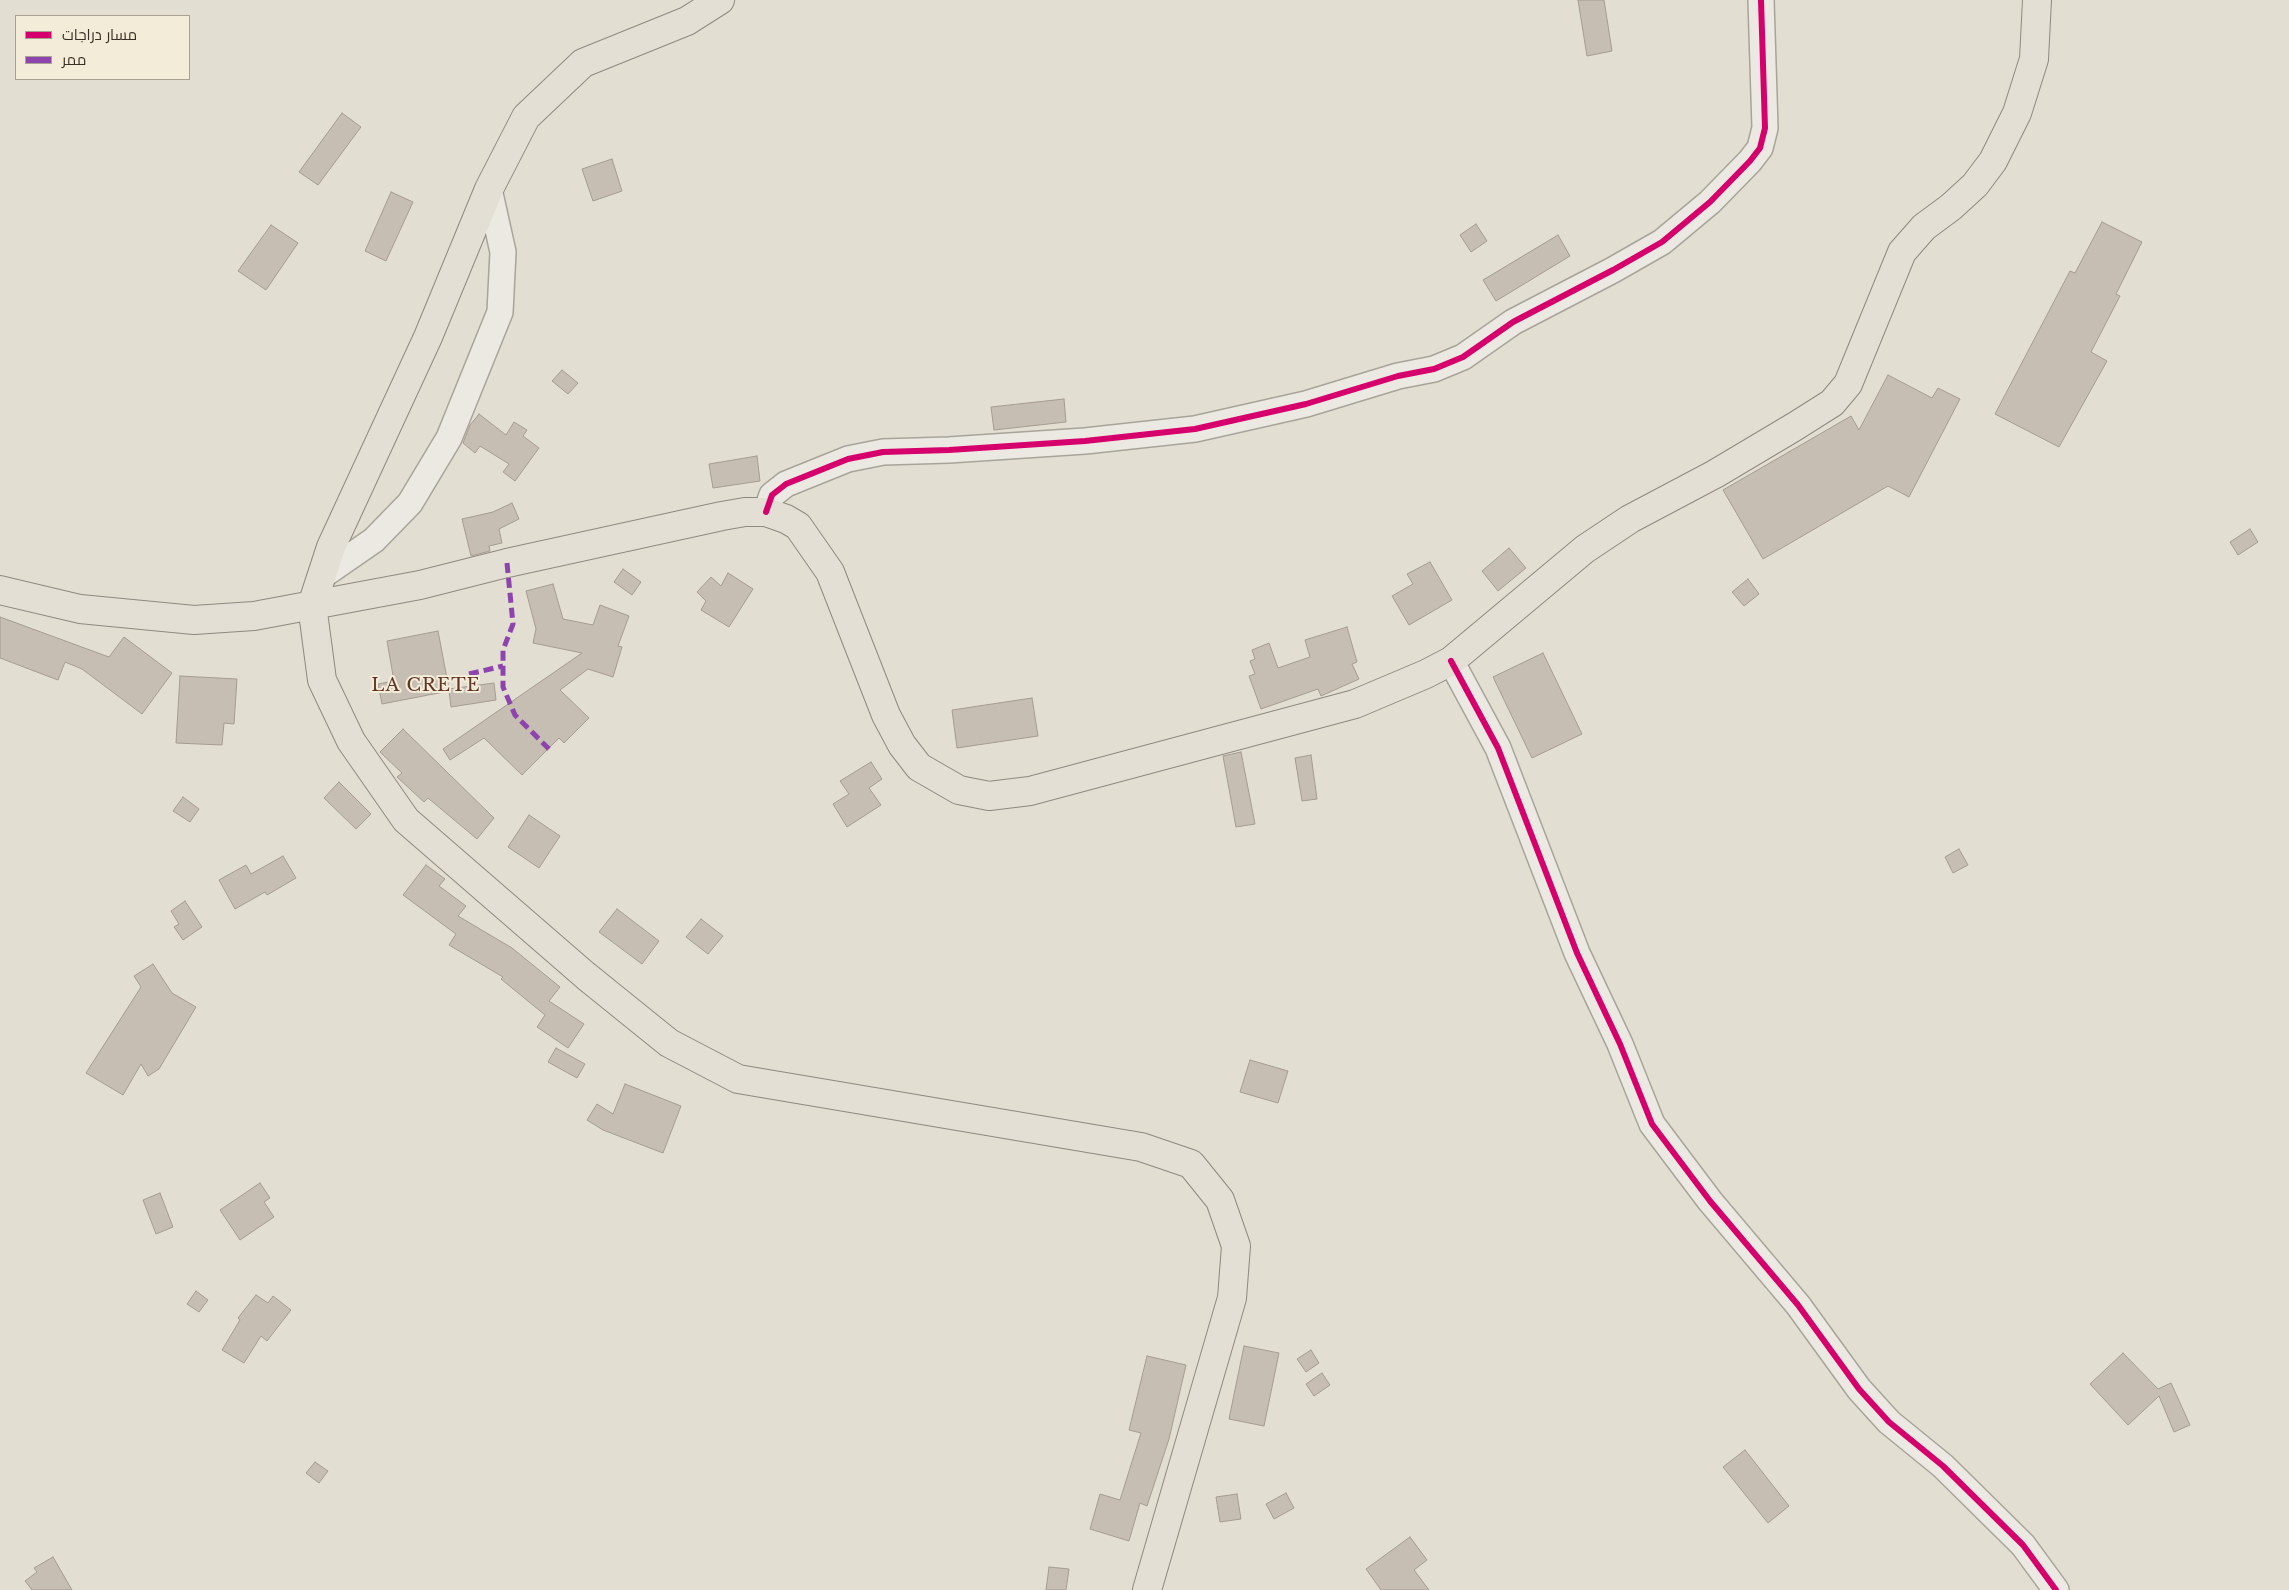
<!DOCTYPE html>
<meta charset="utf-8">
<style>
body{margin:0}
#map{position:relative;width:2289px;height:1590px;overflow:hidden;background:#e3ded2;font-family:"Libre Baskerville",Cairo,serif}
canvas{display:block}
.legend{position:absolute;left:15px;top:15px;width:175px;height:65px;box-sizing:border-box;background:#f3ecd9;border:1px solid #a8a090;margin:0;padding:6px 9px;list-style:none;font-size:15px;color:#382d22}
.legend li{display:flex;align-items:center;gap:10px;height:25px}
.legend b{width:25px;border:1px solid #a8a090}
</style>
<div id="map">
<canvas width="2289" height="1590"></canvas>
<ul class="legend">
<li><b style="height:6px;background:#d6006c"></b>مسار دراجات</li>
<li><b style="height:6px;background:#8e44ad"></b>ممر</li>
</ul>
</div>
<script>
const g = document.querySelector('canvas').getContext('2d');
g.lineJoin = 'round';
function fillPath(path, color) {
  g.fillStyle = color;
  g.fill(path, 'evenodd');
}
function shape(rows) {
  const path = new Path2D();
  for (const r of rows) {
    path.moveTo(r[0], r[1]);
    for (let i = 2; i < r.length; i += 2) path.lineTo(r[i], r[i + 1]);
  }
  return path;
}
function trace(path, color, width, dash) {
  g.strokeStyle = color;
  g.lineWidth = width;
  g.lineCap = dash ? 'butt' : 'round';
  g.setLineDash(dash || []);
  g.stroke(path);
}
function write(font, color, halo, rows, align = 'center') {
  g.font = font + ' "Libre Baskerville",serif';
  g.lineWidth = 4;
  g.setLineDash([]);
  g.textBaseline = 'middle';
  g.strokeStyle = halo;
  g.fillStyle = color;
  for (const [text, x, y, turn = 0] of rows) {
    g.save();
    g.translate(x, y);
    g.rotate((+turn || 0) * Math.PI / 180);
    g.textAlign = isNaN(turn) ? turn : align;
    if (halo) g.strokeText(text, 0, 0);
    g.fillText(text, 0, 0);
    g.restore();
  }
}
const building = shape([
 [1578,0,1604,0,1612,51,1587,56,1578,0],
 [342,113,361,127,318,185,299,172,342,113],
 [612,159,622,191,593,201,582,169,612,159],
 [391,192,413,202,386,261,365,251,391,192],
 [2102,222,2142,242,2116,294,2120,296,2091,352,2107,361,2059,447,1995,414,2070,271,2075,273,2102,222],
 [1476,224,1487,241,1471,252,1460,235,1476,224],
 [271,225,298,243,266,290,238,271,271,225],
 [1558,235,1570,256,1496,301,1483,280,1558,235],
 [562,370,578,383,568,394,552,381,562,370],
 [1888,375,1932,398,1938,388,1960,399,1909,497,1888,486,1763,559,1723,490,1851,416,1859,430,1888,375],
 [1064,399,1066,422,994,430,991,407,1064,399],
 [479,414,506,435,514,422,527,430,523,436,539,448,515,481,503,472,509,464,480,446,475,453,463,443,470,425,479,414],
 [757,456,760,481,713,488,709,464,757,456],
 [512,503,519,519,499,529,502,543,489,546,490,551,471,556,462,519,493,512,512,503],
 [2250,529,2258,542,2238,555,2230,542,2250,529],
 [1509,548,1526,568,1498,591,1482,571,1509,548],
 [1430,562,1452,600,1409,625,1392,596,1413,584,1407,574,1430,562],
 [623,569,641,582,632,595,614,582,623,569],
 [728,573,753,589,729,627,701,610,706,601,697,592,711,577,721,586,728,573],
 [1748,579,1759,594,1744,606,1732,592,1748,579],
 [553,584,563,619,593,625,600,605,629,616,618,646,622,647,613,677,588,669,560,690,589,718,564,743,559,738,522,775,484,738,450,760,443,749,582,653,533,643,536,629,526,591,553,584],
 [0,617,109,657,124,637,172,673,142,714,82,669,65,662,58,680,0,658,0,617],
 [1347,627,1357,662,1352,664,1359,679,1321,696,1318,689,1261,709,1249,676,1255,674,1250,661,1255,659,1252,650,1269,643,1278,668,1310,657,1305,640,1347,627],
 [438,631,449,689,494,683,496,700,451,707,449,691,382,704,378,684,394,681,387,641,438,631],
 [1543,653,1582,734,1532,758,1493,677,1543,653],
 [180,676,237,679,234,724,224,723,222,745,176,743,180,676],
 [1032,698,1038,736,957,748,952,710,1032,698],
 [403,729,494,818,477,839,428,798,424,802,397,777,402,773,380,752,403,729],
 [1241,752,1255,824,1236,827,1223,756,1241,752],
 [1311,755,1317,799,1302,801,1295,758,1311,755],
 [871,762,882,779,869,788,881,805,847,827,833,804,849,794,840,781,871,762],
 [339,782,371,814,356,829,324,798,339,782],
 [183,797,199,809,190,822,173,811,183,797],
 [529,815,560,836,539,868,508,847,529,815],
 [1959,849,1968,865,1953,873,1945,857,1959,849],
 [283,856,296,878,267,895,265,892,235,909,219,880,246,865,251,874,283,856],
 [426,865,445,879,439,886,466,906,458,916,512,948,560,987,549,1001,584,1024,568,1048,537,1027,545,1015,501,979,503,977,449,945,456,934,403,895,426,865],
 [185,901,202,927,183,940,174,927,179,924,171,911,185,901],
 [617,909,659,941,642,964,599,932,617,909],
 [701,919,723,936,708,954,686,937,701,919],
 [153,964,172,993,196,1007,159,1069,148,1076,141,1064,123,1095,86,1073,141,987,134,976,153,964],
 [556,1048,585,1064,577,1078,548,1062,556,1048],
 [1250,1060,1288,1071,1278,1103,1240,1092,1250,1060],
 [625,1084,681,1106,663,1153,603,1130,587,1120,597,1104,613,1114,625,1084],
 [260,1183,270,1198,264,1202,274,1217,240,1240,220,1210,260,1183],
 [160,1193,173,1227,156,1234,143,1200,160,1193],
 [196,1291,208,1300,199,1312,187,1304,196,1291],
 [256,1295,268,1303,273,1296,291,1310,267,1341,261,1336,244,1363,222,1350,240,1320,238,1318,256,1295],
 [1244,1346,1279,1353,1264,1426,1229,1419,1244,1346],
 [1311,1350,1319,1363,1306,1372,1297,1359,1311,1350],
 [2123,1353,2158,1389,2171,1383,2190,1425,2174,1432,2159,1396,2128,1425,2090,1384,2123,1353],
 [1147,1356,1186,1365,1169,1439,1147,1506,1140,1503,1129,1541,1090,1529,1100,1494,1120,1500,1141,1433,1129,1430,1147,1356],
 [1322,1373,1330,1385,1314,1396,1306,1384,1322,1373],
 [1745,1450,1789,1506,1768,1523,1723,1467,1745,1450],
 [315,1462,328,1471,319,1483,306,1473,315,1462],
 [1286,1493,1294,1508,1274,1519,1266,1504,1286,1493],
 [1237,1494,1241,1519,1220,1522,1216,1497,1237,1494],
 [1410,1537,1427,1560,1414,1570,1429,1590,1381,1590,1366,1569,1410,1537],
 [53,1557,72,1590,32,1590,25,1581,37,1572,34,1568,53,1557],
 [1049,1567,1069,1569,1066,1590,1046,1590,1049,1567]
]);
const minor = shape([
 [766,512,772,495,786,484,848,459,883,452,949,450,1085,441,1195,429,1306,404,1398,376,1434,369,1463,357,1513,322,1613,270,1662,242,1710,202,1750,161,1760,148,1765,128,1761,0],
 [322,576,374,540,410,503,449,438,500,312,503,252,489,189],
 [1451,661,1498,748,1577,953,1620,1044,1652,1124,1710,1201,1798,1305,1859,1389,1889,1422,1943,1466,2023,1545,2056,1590]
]);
const major = shape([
 [720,0,687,21,583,63,526,117,489,189,428,337,331,547,312,605,322,680,351,741,406,820,586,976,669,1043,738,1079,1141,1147,1191,1164,1220,1200,1236,1246,1232,1298,1147,1590],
 [0,590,80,609,194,620,254,616,420,585,507,563,722,516,745,512,766,512,786,519,798,526,830,572,886,715,902,745,919,767,959,790,989,796,1030,791,1355,704,1426,674,1451,661,1585,549,1630,519,1715,474,1794,427,1832,403,1848,384,1902,252,1924,227,1951,207,1975,185,1993,161,2017,113,2034,59,2037,0]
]);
const quiet = shape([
 [507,563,513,624,503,650,503,687,515,715,549,749],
 [469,674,503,666]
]);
const cycleway = shape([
 [766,512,772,495,786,484,848,459,883,452,949,450,1085,441,1195,429,1306,404,1398,376,1434,369,1463,357,1513,322,1613,270,1662,242,1710,202,1750,161,1760,148,1765,128,1761,0],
 [1451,661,1498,748,1577,953,1620,1044,1652,1124,1710,1201,1798,1305,1859,1389,1889,1422,1943,1466,2023,1545,2056,1590]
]);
const quarterNames = [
 ["LA CRETE",426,686]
];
fillPath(building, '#c7beb3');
trace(building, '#a49b91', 1);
trace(minor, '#a9a49a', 28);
trace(major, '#8f8981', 30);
trace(minor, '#ece9e2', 25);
trace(major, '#e3dfd5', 28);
trace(quiet, '#8e44ad', 5, [10, 5]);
trace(cycleway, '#d6006c', 6);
g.letterSpacing = '1px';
write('18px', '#613425', '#f3ecd9', quarterNames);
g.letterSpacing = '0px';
</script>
